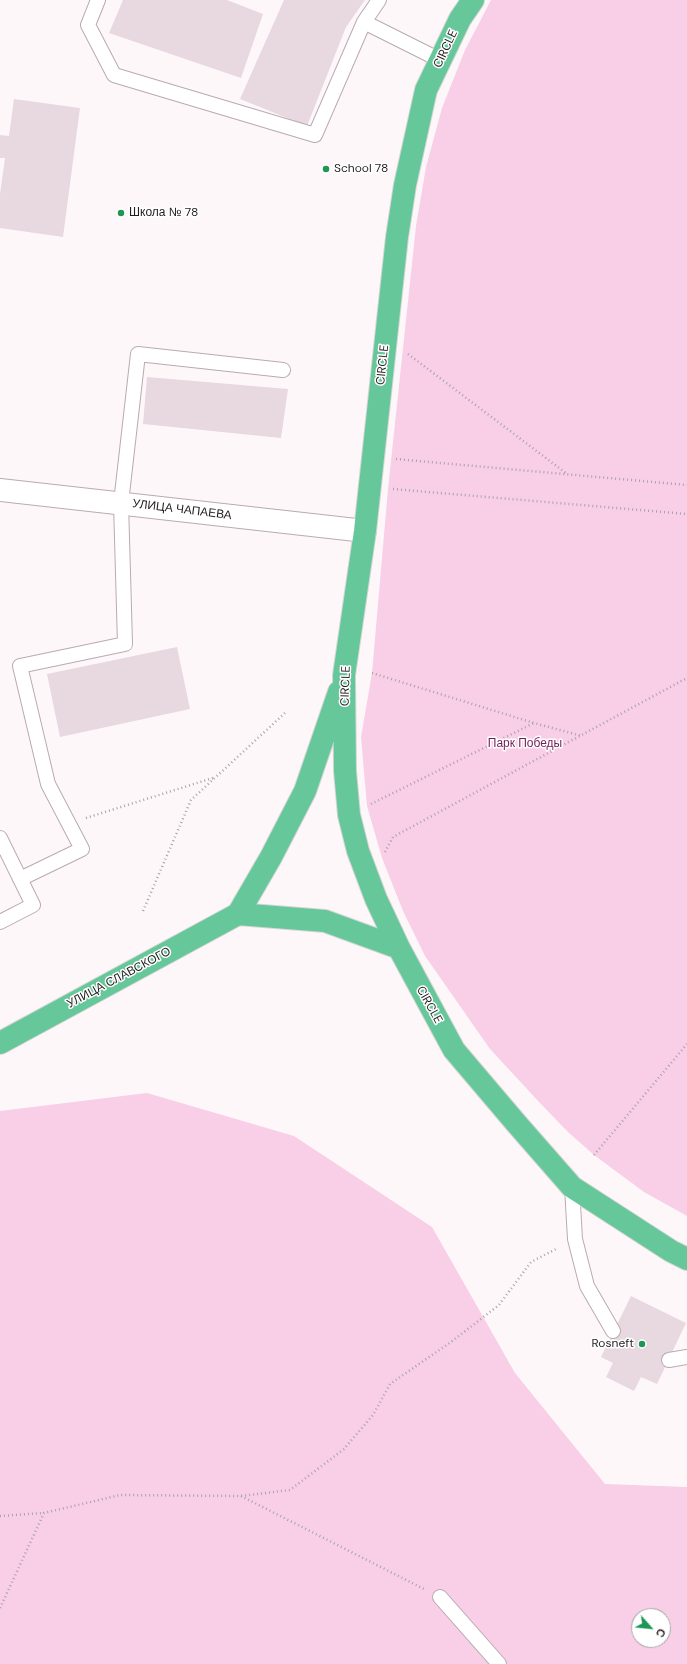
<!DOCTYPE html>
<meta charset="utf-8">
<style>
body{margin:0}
#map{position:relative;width:687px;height:1664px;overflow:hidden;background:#fef7fa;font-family:"DM Sans",sans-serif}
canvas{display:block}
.north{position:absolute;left:631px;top:1608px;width:40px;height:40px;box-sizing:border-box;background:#fff;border:1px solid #a7a5a6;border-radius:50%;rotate:117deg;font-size:11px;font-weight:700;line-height:16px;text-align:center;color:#231d20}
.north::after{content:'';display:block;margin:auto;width:14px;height:18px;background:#1e9754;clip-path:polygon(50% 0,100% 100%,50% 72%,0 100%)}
</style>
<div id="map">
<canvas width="687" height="1664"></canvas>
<div class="north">С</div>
</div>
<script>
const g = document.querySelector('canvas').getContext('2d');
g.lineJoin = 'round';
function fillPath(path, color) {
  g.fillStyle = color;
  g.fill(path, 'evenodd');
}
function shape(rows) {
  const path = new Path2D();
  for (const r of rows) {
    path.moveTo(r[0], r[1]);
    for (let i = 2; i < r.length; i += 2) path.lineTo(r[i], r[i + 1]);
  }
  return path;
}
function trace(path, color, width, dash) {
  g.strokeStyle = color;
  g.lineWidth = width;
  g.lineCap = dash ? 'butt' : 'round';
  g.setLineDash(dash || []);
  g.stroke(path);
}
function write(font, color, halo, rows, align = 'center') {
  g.font = font + ' "DM Sans",sans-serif';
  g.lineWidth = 3;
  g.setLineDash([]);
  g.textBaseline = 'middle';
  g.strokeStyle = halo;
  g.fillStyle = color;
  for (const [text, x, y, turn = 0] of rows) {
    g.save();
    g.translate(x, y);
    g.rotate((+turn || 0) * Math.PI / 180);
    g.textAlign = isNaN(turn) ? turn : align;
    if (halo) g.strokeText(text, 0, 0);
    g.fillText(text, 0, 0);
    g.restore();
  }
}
const green = shape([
 [491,0,687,0,687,1216,644,1192,594,1155,568,1132,539,1102,490,1049,425,956,403,911,382,858,367,806,361,737,372,673,388,489,416,226,426,167,442,108,465,50],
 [147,1093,294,1136,432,1227,515,1373,605,1484,687,1487,687,1664,0,1664,0,1111],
 [639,1616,663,1616,663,1640,639,1640]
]);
const building = shape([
 [123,0,227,0,263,14,241,78,109,33],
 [284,0,365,0,346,27,307,126,240,99],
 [14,99,80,108,63,237,0,228,0,194,5,158,0,158,0,135,9,136],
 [147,377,288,389,281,438,143,424],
 [177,647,190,709,60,737,47,674],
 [631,1296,686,1323,657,1384,641,1377,634,1391,606,1377,613,1363,601,1357]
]);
const path = shape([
 [408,354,567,474],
 [396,459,687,485],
 [393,489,687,514],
 [372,673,534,723,582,736],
 [371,804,534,723],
 [86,818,213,778],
 [385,852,393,837,687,678],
 [143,911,191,800,285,713],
 [594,1155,687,1044],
 [241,1496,424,1589],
 [0,1516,44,1513],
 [0,1608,44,1513,120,1495,241,1496,290,1490,344,1449,373,1415,390,1384,451,1342,499,1305,531,1262,558,1248]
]);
const service = shape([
 [98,0,88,25,114,75,315,135,364,22,440,60],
 [364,22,379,0],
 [0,838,33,905,0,922],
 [20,879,82,849,48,784,20,666,125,644,121,503,138,354,283,370],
 [572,1187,575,1239,587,1286,613,1331],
 [669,1360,687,1357],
 [440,1597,499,1664]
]);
const minor = shape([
 [0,490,365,531]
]);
const primary = shape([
 [473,0,460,19,426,90,405,185,397,237,365,531,344,675,345,771,349,815,358,851,376,899,399,948,454,1050,516,1123,572,1187,671,1251,687,1259],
 [238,914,271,857,305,791,339,692],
 [238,914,325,921,399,948],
 [0,1043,238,914]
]);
const markers = [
 [326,169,4,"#1e9754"],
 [121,213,4,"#1e9754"],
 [642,1344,4,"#1e9754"]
];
const streetNames = [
 ["CIRCLE",446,49,-65],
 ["CIRCLE",383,365,-84],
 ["УЛИЦА ЧАПАЕВА",182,510,7],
 ["CIRCLE",346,686,-88],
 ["УЛИЦА СЛАВСКОГО",119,978,-28],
 ["CIRCLE",429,1005,61]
];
const poiNames = [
 ["School 78",334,169],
 ["Школа № 78",129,213],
 ["Rosneft",634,1344,"right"]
];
const parkNames = [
 ["Парк Победы",525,744]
];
fillPath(green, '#f8cfe6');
fillPath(building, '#e8d8e0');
trace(service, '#b9aab2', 16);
trace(minor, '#b9aab2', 24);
trace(primary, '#d7d6d7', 24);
trace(path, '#a9a3a6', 2.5, [1, 3]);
trace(service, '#fff', 14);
trace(minor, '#fff', 22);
trace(primary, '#66c89a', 22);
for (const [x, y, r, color] of markers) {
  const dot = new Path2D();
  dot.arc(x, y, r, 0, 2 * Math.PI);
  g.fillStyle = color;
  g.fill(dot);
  trace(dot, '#fff', 1.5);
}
write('12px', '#231d20', '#fff', streetNames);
write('12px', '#231d20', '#fff', poiNames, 'left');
write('12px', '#741b57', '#fff', parkNames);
</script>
